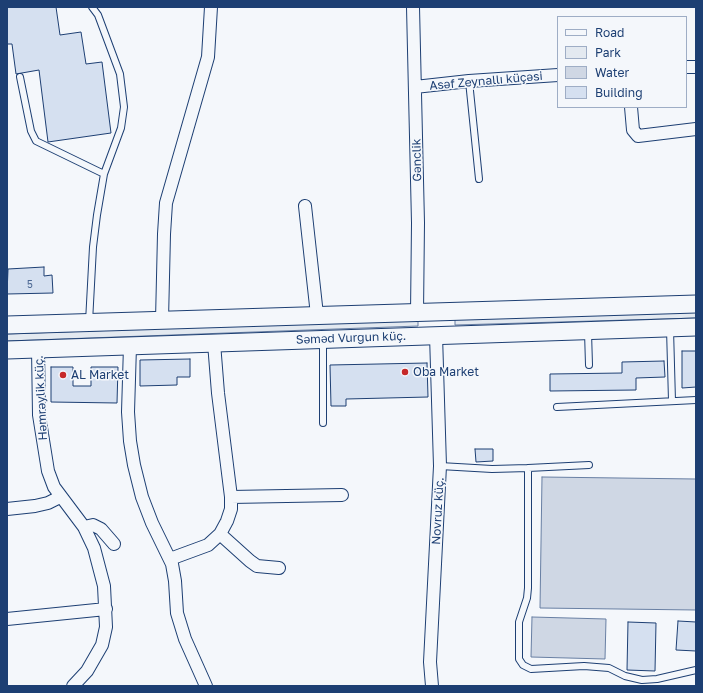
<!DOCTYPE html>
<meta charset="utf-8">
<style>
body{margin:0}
#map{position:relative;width:703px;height:693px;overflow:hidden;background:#f4f7fb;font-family:"Golos Text",sans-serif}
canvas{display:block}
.frame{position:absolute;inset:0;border:8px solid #1d3f73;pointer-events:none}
.legend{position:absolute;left:557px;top:16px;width:130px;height:92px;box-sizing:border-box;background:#f4f7fb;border:1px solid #9eadc5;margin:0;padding:5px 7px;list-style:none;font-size:12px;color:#1d3f73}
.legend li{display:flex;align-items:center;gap:8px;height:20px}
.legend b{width:20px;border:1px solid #9eadc5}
</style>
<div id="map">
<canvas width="703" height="693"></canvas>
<div class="frame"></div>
<ul class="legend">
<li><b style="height:5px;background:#f4f7fb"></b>Road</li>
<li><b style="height:11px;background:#e3e9f0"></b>Park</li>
<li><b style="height:11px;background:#cfd7e4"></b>Water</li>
<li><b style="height:11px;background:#d5e0f0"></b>Building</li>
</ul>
</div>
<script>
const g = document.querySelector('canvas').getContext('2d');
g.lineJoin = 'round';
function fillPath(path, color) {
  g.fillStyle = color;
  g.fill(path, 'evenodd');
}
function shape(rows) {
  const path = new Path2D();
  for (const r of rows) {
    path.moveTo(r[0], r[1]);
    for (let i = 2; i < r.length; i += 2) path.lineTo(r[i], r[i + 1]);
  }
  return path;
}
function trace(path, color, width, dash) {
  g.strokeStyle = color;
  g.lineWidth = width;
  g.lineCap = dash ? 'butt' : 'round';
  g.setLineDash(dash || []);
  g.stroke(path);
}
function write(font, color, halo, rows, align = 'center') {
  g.font = font + ' "Golos Text",sans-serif';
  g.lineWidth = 3;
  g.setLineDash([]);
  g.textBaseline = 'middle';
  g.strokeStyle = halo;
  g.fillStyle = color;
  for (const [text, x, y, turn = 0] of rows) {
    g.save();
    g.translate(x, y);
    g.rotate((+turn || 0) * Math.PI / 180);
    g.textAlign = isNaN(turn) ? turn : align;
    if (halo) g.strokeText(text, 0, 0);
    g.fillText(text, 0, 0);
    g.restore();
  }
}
const green = shape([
 [696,311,696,318,455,325,455,319,696,311],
 [418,319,418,326,7,341,7,334,418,319]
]);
const water = shape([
 [542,477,696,479,696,610,540,608,542,477],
 [532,617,606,619,605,659,531,657,532,617]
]);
const building = shape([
 [7,7,56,7,60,35,81,32,86,64,102,62,111,133,48,142,39,70,16,74,12,44,7,44,7,7],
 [44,267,44,276,52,275,53,293,7,294,8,269,44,267],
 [682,351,696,351,696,387,682,388,682,351],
 [190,359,190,377,177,377,177,385,140,386,140,360,190,359],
 [664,361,665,377,636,378,636,390,550,391,550,374,622,373,622,362,664,361],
 [427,363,428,397,346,399,346,406,331,406,330,365,427,363],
 [51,367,73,367,73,386,91,386,91,367,118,367,117,403,51,402,51,367],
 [475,449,493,449,493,461,476,462,475,449],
 [678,621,696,622,696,651,676,650,678,621],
 [628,622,656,623,655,671,627,670,628,622]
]);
const lane = shape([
 [20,77,31,131,36,141,104,174],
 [469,81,479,179],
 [89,322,93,247,97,215,104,174,121,128,124,107,120,74,98,15,92,7],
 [670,329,672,401],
 [588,332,589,365],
 [323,341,323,423],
 [557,407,696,400],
 [440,466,492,469,528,468,528,588,527,598,519,622,519,659,523,665,531,669,584,666,609,668,625,676,642,680,657,679,696,670],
 [528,468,589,465]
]);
const street = shape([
 [413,7,418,223,417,313],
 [686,67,696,67],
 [415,87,469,81,558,75],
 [631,107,633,130,638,136,696,129],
 [305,206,317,315],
 [162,320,164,234,166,203,208,57,211,7],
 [130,346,128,412,130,441,134,465,142,497,152,523,172,564,175,581,177,613,185,639,206,686],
 [38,349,39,415,48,471,54,487,84,527,94,548,104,586,106,627,102,645,87,671,73,686],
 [231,497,342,495],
 [7,509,35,506,48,503,60,497],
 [84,527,93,525,101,529,114,544],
 [220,534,250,561,257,566,279,568],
 [170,559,208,545,220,534,227,521,231,509,231,497,218,393,214,343],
 [7,619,106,609],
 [432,686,430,662,440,466,436,335]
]);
const secondary = shape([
 [7,325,696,304],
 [7,350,696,327]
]);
const markers = [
 [405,372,4,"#c62828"],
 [63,375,4,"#c62828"]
];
const numberNames = [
 ["5",30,285]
];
const streetNames = [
 ["Asəf Zeynallı küçəsi",486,81,-5],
 ["Gənclik",417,160,-91],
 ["Səməd Vurğun küç.",351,338,-2],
 ["Həmrəylik küç.",41,398,-93],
 ["Novruz küç.",438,511,-87]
];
const poiNames = [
 ["Oba Market",413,372],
 ["AL Market",71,375]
];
fillPath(green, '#e3e9f0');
trace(green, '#687fa3', 1);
fillPath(water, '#cfd7e4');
trace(water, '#687fa3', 1);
fillPath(building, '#d5e0f0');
trace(building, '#1d3f73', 1);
trace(lane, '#1d3f73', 8);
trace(street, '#1d3f73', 14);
trace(secondary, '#1d3f73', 19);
trace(lane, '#f4f7fb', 6);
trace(street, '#f4f7fb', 12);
trace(secondary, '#f4f7fb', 17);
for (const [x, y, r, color] of markers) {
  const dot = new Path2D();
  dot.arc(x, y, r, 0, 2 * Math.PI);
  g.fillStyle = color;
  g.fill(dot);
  trace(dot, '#f4f7fb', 1.5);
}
write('10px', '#4b6792', null, numberNames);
write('12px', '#1d3f73', '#f4f7fb', streetNames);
write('12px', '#1d3f73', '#f4f7fb', poiNames, 'left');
</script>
